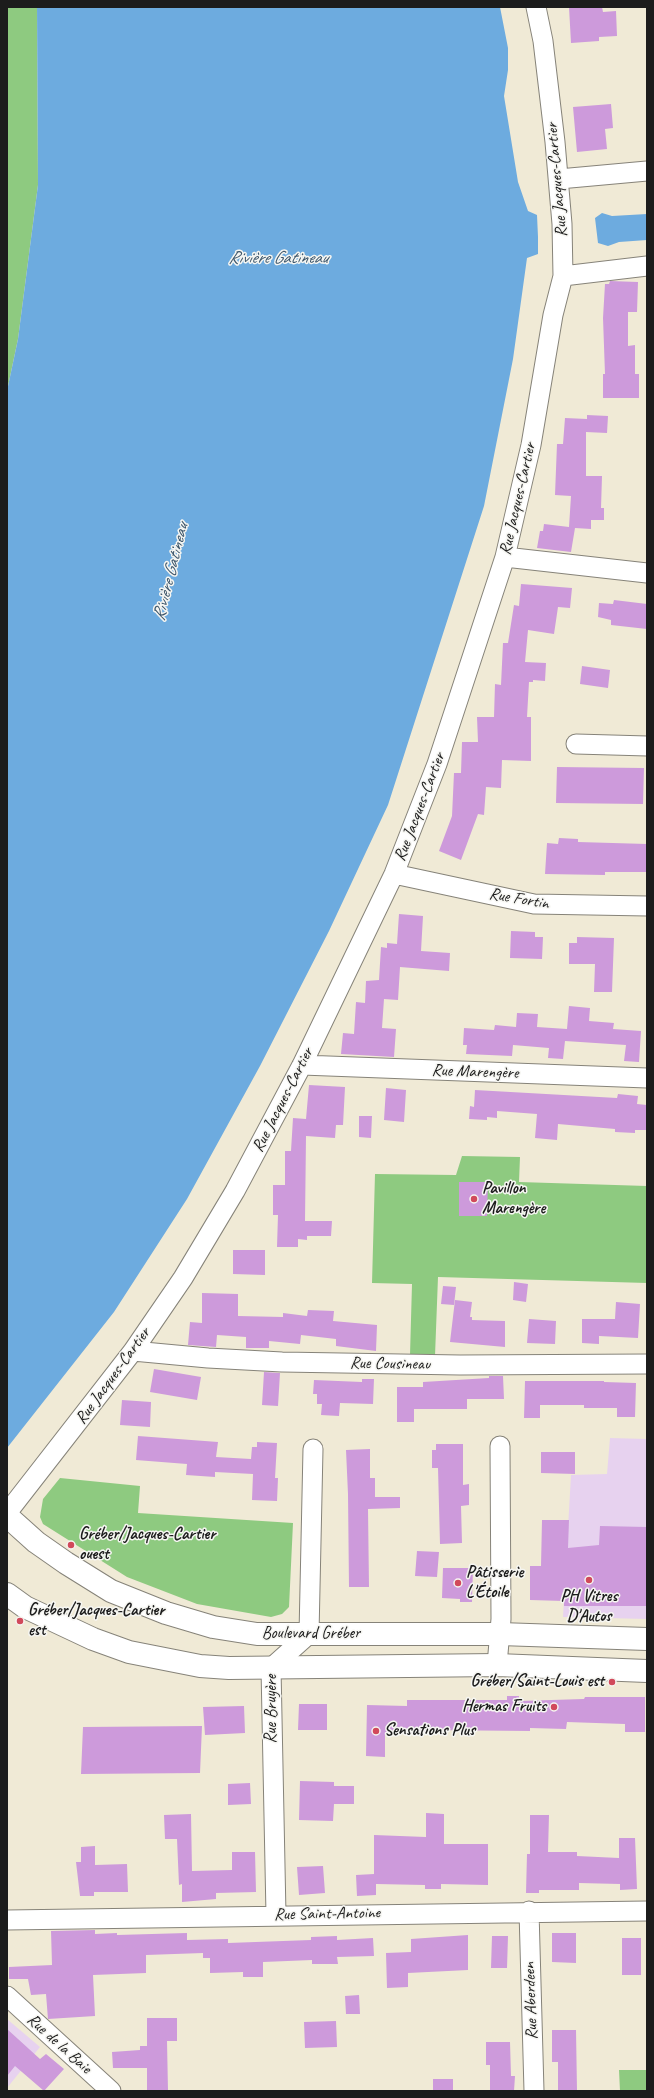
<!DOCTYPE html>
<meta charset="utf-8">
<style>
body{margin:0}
#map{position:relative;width:654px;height:2098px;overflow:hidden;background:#f0ead6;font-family:Caveat,sans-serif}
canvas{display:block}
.frame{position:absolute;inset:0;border:8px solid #1c1c1c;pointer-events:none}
</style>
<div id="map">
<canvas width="654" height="2098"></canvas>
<div class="frame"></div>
</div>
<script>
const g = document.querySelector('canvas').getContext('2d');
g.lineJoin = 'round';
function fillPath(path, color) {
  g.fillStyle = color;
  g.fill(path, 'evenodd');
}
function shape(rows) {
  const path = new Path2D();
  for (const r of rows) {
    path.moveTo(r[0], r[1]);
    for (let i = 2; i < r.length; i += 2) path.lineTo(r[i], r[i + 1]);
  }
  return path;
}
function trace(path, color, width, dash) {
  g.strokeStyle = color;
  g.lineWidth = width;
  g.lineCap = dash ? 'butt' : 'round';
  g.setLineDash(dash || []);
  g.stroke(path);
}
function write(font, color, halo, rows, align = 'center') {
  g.font = font + ' Caveat,sans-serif';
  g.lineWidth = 3;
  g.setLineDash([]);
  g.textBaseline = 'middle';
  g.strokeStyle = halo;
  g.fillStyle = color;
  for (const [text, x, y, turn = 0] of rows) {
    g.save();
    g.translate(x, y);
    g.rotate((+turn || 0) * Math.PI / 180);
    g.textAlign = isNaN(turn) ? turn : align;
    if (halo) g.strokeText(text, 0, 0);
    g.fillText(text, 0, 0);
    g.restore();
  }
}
const built = shape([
 [610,1438,647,1439,647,1619,563,1617,571,1475,607,1474],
 [7,2019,40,2047,7,2088]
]);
const green = shape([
 [7,7,37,7,38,185,18,339,7,391],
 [462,1156,520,1157,519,1182,647,1186,647,1283,438,1277,435,1356,410,1355,412,1284,372,1283,375,1174,456,1175],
 [60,1478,140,1486,138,1513,293,1523,289,1607,282,1614,271,1617,197,1604,127,1577,43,1524,40,1517,43,1499],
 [619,2070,647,2070,647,2091,620,2091]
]);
const water = shape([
 [37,7,500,7,508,48,508,70,504,96,518,182,528,211,537,215,538,237,538,254,527,258,513,359,484,506,388,805,329,931,260,1066,187,1199,114,1312,7,1448,7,391,18,339,38,185],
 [602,213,612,216,647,214,647,240,619,242,608,246,598,243,595,218]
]);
const building = shape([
 [569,7,602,7,603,12,616,11,617,36,599,37,599,41,571,43],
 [611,104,613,128,605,129,607,149,577,152,573,107],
 [610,281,638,282,637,312,628,312,628,346,635,345,635,374,639,374,639,398,603,398,603,374,605,374,603,318,605,284,609,284],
 [587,415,608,416,607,433,586,432,586,476,602,476,601,508,604,508,604,520,591,520,591,529,575,528,571,552,537,548,540,531,543,531,544,524,569,527,571,496,555,495,557,444,563,444,565,418,587,419],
 [521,584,572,588,570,608,558,607,554,634,528,630,525,662,546,663,545,681,533,680,533,682,529,682,527,717,531,717,531,761,502,760,501,788,486,787,484,815,478,814,461,860,439,851,452,816,454,773,461,773,462,742,478,742,477,717,494,717,495,684,501,685,503,643,508,643,514,605,519,606],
 [614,600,647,604,647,629,611,625,611,620,598,617,599,603,613,604],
 [582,666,610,670,608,688,580,684],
 [557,767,644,768,643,804,556,803],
 [559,838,578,839,578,842,647,844,647,872,605,872,605,875,545,874,547,843,558,844],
 [399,914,423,916,421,951,450,953,449,971,400,967,398,1000,384,999,382,1028,396,1029,394,1057,341,1054,343,1033,354,1034,356,1002,365,1003,366,981,379,980,381,947,387,948,387,943,397,944],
 [511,931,535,932,535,937,543,937,542,959,510,958],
 [577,937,614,938,612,992,594,992,595,964,569,964,569,943,577,943],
 [569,1006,590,1008,589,1021,614,1023,613,1029,641,1031,639,1062,624,1061,626,1045,565,1041,563,1059,548,1058,549,1048,513,1045,512,1056,466,1054,467,1045,463,1045,464,1028,494,1030,495,1025,516,1027,517,1013,538,1014,537,1027,567,1029],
 [309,1085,345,1087,343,1125,336,1125,335,1138,306,1136,305,1221,332,1221,331,1236,307,1236,307,1240,298,1239,298,1247,277,1247,278,1215,273,1215,273,1185,285,1185,285,1151,291,1151,293,1118,306,1119],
 [386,1088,406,1090,404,1122,384,1120],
 [475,1090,617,1098,618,1094,638,1096,637,1104,647,1105,647,1130,635,1130,635,1133,615,1132,615,1129,558,1124,557,1140,535,1138,537,1114,497,1111,497,1118,487,1117,487,1120,469,1119,470,1106,474,1107],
 [359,1116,372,1116,371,1138,359,1137],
 [459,1182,488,1182,487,1216,459,1216],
 [233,1250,265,1250,265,1275,233,1274],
 [514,1282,528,1284,526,1302,513,1300],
 [443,1286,456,1287,454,1305,441,1304],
 [202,1293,238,1294,238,1316,283,1317,283,1313,307,1316,308,1310,334,1311,333,1321,377,1325,376,1351,336,1346,336,1339,301,1335,300,1344,269,1341,269,1348,246,1348,246,1337,217,1335,216,1347,188,1345,190,1322,202,1323],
 [455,1300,472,1302,470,1317,472,1317,472,1320,505,1321,505,1347,450,1342],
 [616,1302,640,1304,638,1338,599,1336,599,1344,582,1343,582,1319,615,1319],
 [529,1319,556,1321,555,1344,527,1343],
 [154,1369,201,1377,197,1400,150,1392],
 [264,1372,280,1373,278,1406,262,1405],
 [489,1376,503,1376,504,1399,467,1399,467,1409,414,1409,414,1422,397,1422,397,1387,423,1387,423,1382,489,1378],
 [362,1379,374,1379,373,1404,340,1403,339,1416,321,1415,322,1404,317,1404,317,1394,313,1394,314,1380,362,1382],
 [525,1381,604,1381,604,1382,636,1383,635,1417,617,1417,617,1408,584,1408,584,1405,540,1405,540,1418,524,1418],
 [122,1400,151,1402,150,1427,120,1425],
 [138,1436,218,1442,216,1457,251,1459,252,1447,257,1447,257,1442,277,1443,275,1478,278,1478,277,1501,252,1500,253,1474,215,1472,215,1477,186,1475,187,1464,136,1460],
 [436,1444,463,1444,463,1485,469,1484,469,1505,461,1506,462,1543,440,1544,438,1468,432,1468,432,1450,436,1450],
 [370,1449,370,1478,375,1478,375,1497,400,1497,400,1508,368,1509,369,1587,349,1587,348,1494,346,1450],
 [541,1452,575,1452,575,1474,541,1473],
 [542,1520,569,1520,568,1548,599,1545,600,1526,647,1527,647,1606,564,1606,564,1601,530,1600,530,1566,541,1566],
 [417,1551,439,1552,437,1577,415,1576],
 [443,1568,473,1568,472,1602,460,1602,460,1599,442,1598],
 [507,1696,519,1696,519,1701,584,1699,585,1697,645,1697,645,1732,625,1732,625,1724,567,1722,566,1729,530,1728,530,1731,429,1730,429,1734,385,1734,385,1757,366,1756,367,1705,407,1706,407,1700,507,1700],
 [299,1704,327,1704,327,1730,298,1730],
 [244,1706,245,1733,205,1735,203,1707],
 [202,1726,200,1773,81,1774,83,1727],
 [300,1781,334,1782,334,1786,354,1786,354,1804,334,1804,333,1821,299,1820],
 [250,1783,251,1804,228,1805,228,1784],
 [426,1813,444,1814,444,1844,488,1844,488,1885,441,1884,441,1889,425,1889,425,1885,376,1884,376,1895,357,1896,356,1875,374,1874,374,1835,426,1837],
 [191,1814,192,1871,232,1870,232,1852,255,1852,256,1892,216,1893,216,1899,182,1902,182,1884,179,1885,177,1839,165,1839,164,1815],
 [530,1815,549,1815,548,1852,577,1852,577,1856,619,1858,619,1838,635,1838,637,1889,620,1890,620,1884,579,1883,579,1890,539,1890,539,1893,526,1893,527,1854,530,1854],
 [95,1846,95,1865,127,1864,128,1892,94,1892,94,1896,80,1896,76,1862,81,1862,81,1847],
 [323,1866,325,1893,299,1895,297,1867],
 [95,1930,95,1934,117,1933,117,1935,187,1933,187,1940,228,1939,228,1943,311,1940,311,1937,337,1936,337,1940,373,1938,374,1956,337,1957,338,1964,312,1964,312,1960,263,1962,263,1977,243,1977,243,1972,210,1973,210,1958,203,1958,203,1953,146,1955,146,1973,93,1975,95,2016,48,2019,46,1994,31,1995,28,1979,9,1979,9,1967,52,1965,51,1931],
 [552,1933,576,1933,576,1963,552,1962],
 [468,1935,468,1970,408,1973,408,1987,387,1988,386,1953,411,1952,411,1939],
 [492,1936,508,1936,507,1968,491,1968],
 [622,1938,641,1938,641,1975,622,1975],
 [359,1995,360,2014,346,2014,345,1996],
 [147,2018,177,2018,177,2041,167,2041,168,2091,147,2091,147,2068,113,2068,112,2052,140,2050,140,2046,147,2046],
 [336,2021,337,2047,305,2048,304,2022],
 [7,2029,40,2059,46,2054,64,2069,44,2091,15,2066,7,2076],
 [552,2030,576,2030,577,2091,558,2091,558,2062,552,2062],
 [486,2042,510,2042,511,2076,515,2076,514,2091,490,2090,490,2065,486,2065],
 [433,2079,453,2079,453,2091,433,2091]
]);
const minor = shape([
 [559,179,647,171],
 [563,276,647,266],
 [505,557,647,573],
 [576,744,647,746],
 [394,874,534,904,647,906],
 [302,1065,647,1078],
 [133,1351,208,1358,282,1362,460,1365,647,1364],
 [7,1513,133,1351,183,1278,235,1191,302,1065,394,874,437,764,505,557,531,445,553,315,563,276,562,224,555,142,543,41,536,7],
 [497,1665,501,1619,500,1446],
 [529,1911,534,2091],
 [276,1915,271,1668,309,1634,313,1449],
 [7,1920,647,1911],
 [7,1996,111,2091]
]);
const major = shape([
 [7,1516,36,1542,66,1563,111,1591,166,1613,213,1627,257,1634,500,1634,647,1639],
 [7,1594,25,1607,93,1639,129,1652,200,1666,229,1668,497,1665,647,1671]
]);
const markers = [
 [474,1199,4,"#d1495b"],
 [71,1545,4,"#d1495b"],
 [589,1580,4,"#d1495b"],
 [458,1583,4,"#d1495b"],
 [20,1621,4,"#d1495b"],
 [612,1682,4,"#d1495b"],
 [554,1707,4,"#d1495b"],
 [376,1731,4,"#d1495b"]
];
const streetNames = [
 ["Rue Jacques-Cartier",557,180,-95],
 ["Rue Jacques-Cartier",518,499,-77],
 ["Rue Jacques-Cartier",420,807,-69],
 ["Rue Fortin",519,899,10],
 ["Rue Marengère",475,1072,2],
 ["Rue Jacques-Cartier",283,1100,-63],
 ["Rue Cousineau",390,1364,1],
 ["Rue Jacques-Cartier",113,1376,-54],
 ["Boulevard Gréber",311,1634],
 ["Rue Bruyère",272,1709,-90],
 ["Rue Saint-Antoine",327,1914,-1],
 ["Rue Aberdeen",531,2001,-92],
 ["Rue de la Baie",59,2044,42]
];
const poiNames = [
 ["Pavillon",482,1189],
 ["Marengère",482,1209],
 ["Gréber/Jacques-Cartier",79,1535],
 ["ouest",79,1555],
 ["Pâtisserie",466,1573],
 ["L'Étoile",466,1593],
 ["PH Vitres",589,1597,"center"],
 ["D'Autos",589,1617,"center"],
 ["Gréber/Jacques-Cartier",28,1611],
 ["est",28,1631],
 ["Gréber/Saint-Louis est",604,1682,"right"],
 ["Hermas Fruits",546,1707,"right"],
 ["Sensations Plus",384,1731]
];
const waterNames = [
 ["Rivière Gatineau",278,258],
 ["Rivière Gatineau",171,572,-76]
];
fillPath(built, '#e7d2ef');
fillPath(green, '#8eca80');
fillPath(water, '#6dabdf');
fillPath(building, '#cd9adb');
trace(minor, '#868379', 21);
trace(major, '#868379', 24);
trace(minor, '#fff', 19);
trace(major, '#fff', 22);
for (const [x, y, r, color] of markers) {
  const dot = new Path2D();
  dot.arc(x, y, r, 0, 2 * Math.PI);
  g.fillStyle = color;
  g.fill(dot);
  trace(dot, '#f6f6f2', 1.5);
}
write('17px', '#1c1c1c', '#f6f6f2', streetNames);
write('bold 17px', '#1c1c1c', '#f6f6f2', poiNames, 'left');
write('italic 18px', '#3c556a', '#f6f6f2', waterNames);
</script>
